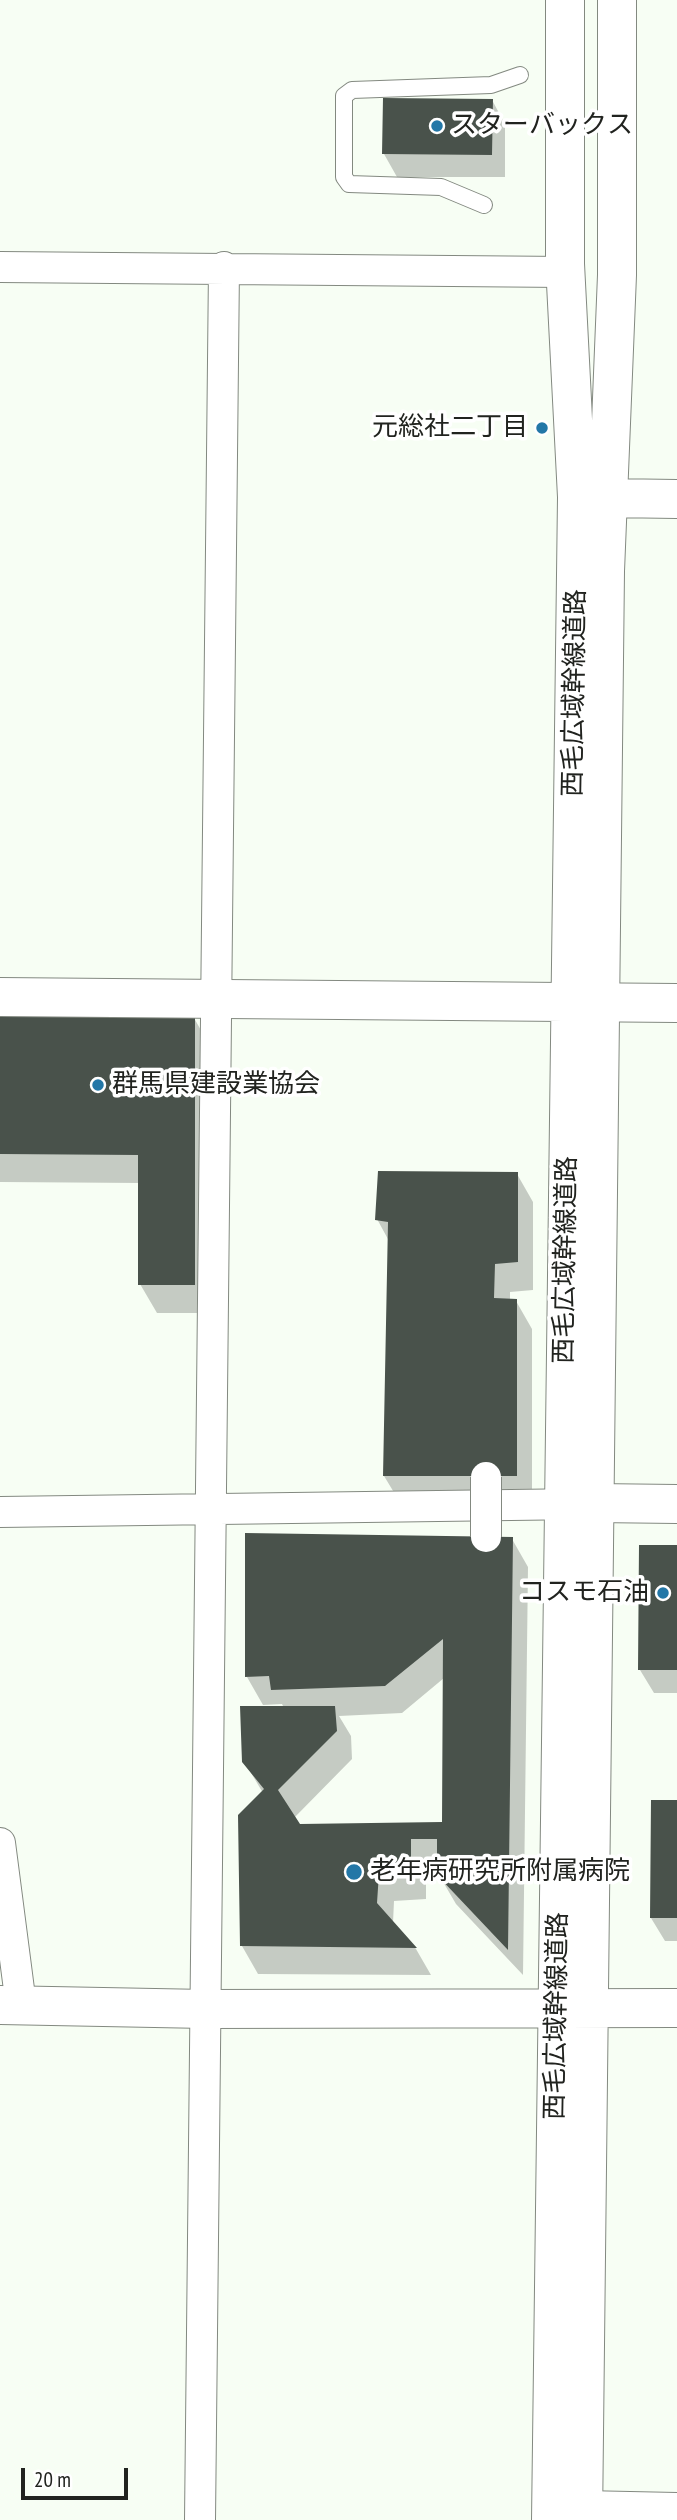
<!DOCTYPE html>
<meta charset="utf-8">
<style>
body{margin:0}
#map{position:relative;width:677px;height:2520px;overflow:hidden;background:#f7fef4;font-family:"PT Sans Narrow",sans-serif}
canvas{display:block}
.scale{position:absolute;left:21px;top:2468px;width:107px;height:32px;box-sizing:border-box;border:4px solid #21231f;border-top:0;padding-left:9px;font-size:21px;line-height:24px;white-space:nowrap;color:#21231f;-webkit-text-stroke:5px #fff;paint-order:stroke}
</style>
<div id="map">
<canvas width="677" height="2520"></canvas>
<div class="scale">20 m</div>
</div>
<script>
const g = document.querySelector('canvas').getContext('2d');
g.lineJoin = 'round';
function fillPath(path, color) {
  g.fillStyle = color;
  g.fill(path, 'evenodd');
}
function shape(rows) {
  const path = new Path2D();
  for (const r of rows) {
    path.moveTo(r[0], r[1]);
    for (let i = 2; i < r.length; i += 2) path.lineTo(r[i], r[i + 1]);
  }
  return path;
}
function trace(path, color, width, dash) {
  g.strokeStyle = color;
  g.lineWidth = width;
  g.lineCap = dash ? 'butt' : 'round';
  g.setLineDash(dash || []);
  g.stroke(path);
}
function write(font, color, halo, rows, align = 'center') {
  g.font = font + ' "PT Sans Narrow","Noto Sans JP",sans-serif';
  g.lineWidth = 7;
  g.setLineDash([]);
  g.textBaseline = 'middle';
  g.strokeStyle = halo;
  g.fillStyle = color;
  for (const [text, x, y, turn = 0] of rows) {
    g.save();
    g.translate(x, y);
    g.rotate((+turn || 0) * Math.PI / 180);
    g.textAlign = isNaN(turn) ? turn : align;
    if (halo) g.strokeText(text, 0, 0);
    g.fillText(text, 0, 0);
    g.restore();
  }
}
const shadow = shape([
 [492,100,505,124,505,177,397,177,384,154],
 [0,1017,194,1018,210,1046,210,1313,157,1313,140,1284,140,1183,0,1182],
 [517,1174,533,1202,533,1290,510,1292,510,1300,516,1301,532,1329,532,1504,401,1504,384,1476,389,1241,377,1219],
 [512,1539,528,1567,523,1975,456,1904,439,1875,439,1866,426,1866,426,1899,394,1901,393,1923,416,1949,431,1975,258,1974,242,1946,263,1793,244,1761,284,1708,282,1704,263,1705,247,1677],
 [444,1678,443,1824,299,1826,294,1818,352,1759,351,1736,339,1716,402,1713],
 [677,1547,677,1693,654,1693,640,1670],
 [677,1801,677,1941,665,1941,651,1918]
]);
const building = shape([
 [383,98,493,99,492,155,382,154],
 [0,1015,195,1016,195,1285,138,1285,138,1155,0,1154],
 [378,1171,518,1172,518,1262,495,1264,494,1298,517,1299,517,1476,383,1476,388,1222,375,1220],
 [245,1533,513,1537,508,1950,437,1875,437,1839,411,1839,411,1872,379,1873,377,1903,417,1948,240,1946,238,1815,264,1789,242,1762,240,1706,335,1706,337,1731,278,1790,300,1824,442,1822,443,1639,385,1686,271,1690,269,1676,245,1677],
 [639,1545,677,1545,677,1670,638,1670],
 [651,1800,677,1800,677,1918,650,1918]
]);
const lane = shape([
 [484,205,441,187,349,184,344,177,344,96,352,90,491,85,520,75]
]);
const street = shape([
 [0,267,565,272],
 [0,1512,584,1504],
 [0,1843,21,2005],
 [583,2506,677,2508],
 [200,2520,224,267]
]);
const secondary = shape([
 [609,498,677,499],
 [0,997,677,1003],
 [595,1503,677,1504],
 [0,2005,206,2009,677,2008],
 [551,2520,577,497,565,264,565,0],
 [583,2520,605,571,617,275,617,0]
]);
const streetBridge = shape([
 [486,1477,486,1537]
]);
const markers = [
 [437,126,7,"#2377a7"],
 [542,428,7,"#2377a7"],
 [98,1085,7,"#2377a7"],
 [663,1593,7,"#2377a7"],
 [354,1872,9,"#2377a7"]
];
const poiNames = [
 ["スターバックス",451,126],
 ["元総社二丁目",528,428,"right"],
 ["群馬県建設業協会",112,1085],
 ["コスモ石油",649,1593,"right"],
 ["老年病研究所附属病院",370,1872]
];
const streetNames = [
 ["西毛広域幹線道路",575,693,-89],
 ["西毛広域幹線道路",566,1260,-89],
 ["西毛広域幹線道路",557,2016,-89]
];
fillPath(shadow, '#0003');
fillPath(building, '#49524b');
trace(lane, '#838980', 18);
trace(street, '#838980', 32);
trace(secondary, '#838980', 40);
trace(lane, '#fff', 16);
trace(street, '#fff', 30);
trace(secondary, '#fff', 38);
trace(streetBridge, '#838980', 32, []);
trace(streetBridge, '#fff', 30);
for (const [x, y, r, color] of markers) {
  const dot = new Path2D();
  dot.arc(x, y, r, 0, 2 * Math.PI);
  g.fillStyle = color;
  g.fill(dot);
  trace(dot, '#fff', 2.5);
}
write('26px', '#21231f', '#fff', poiNames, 'left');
write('26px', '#21231f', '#fff', streetNames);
</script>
